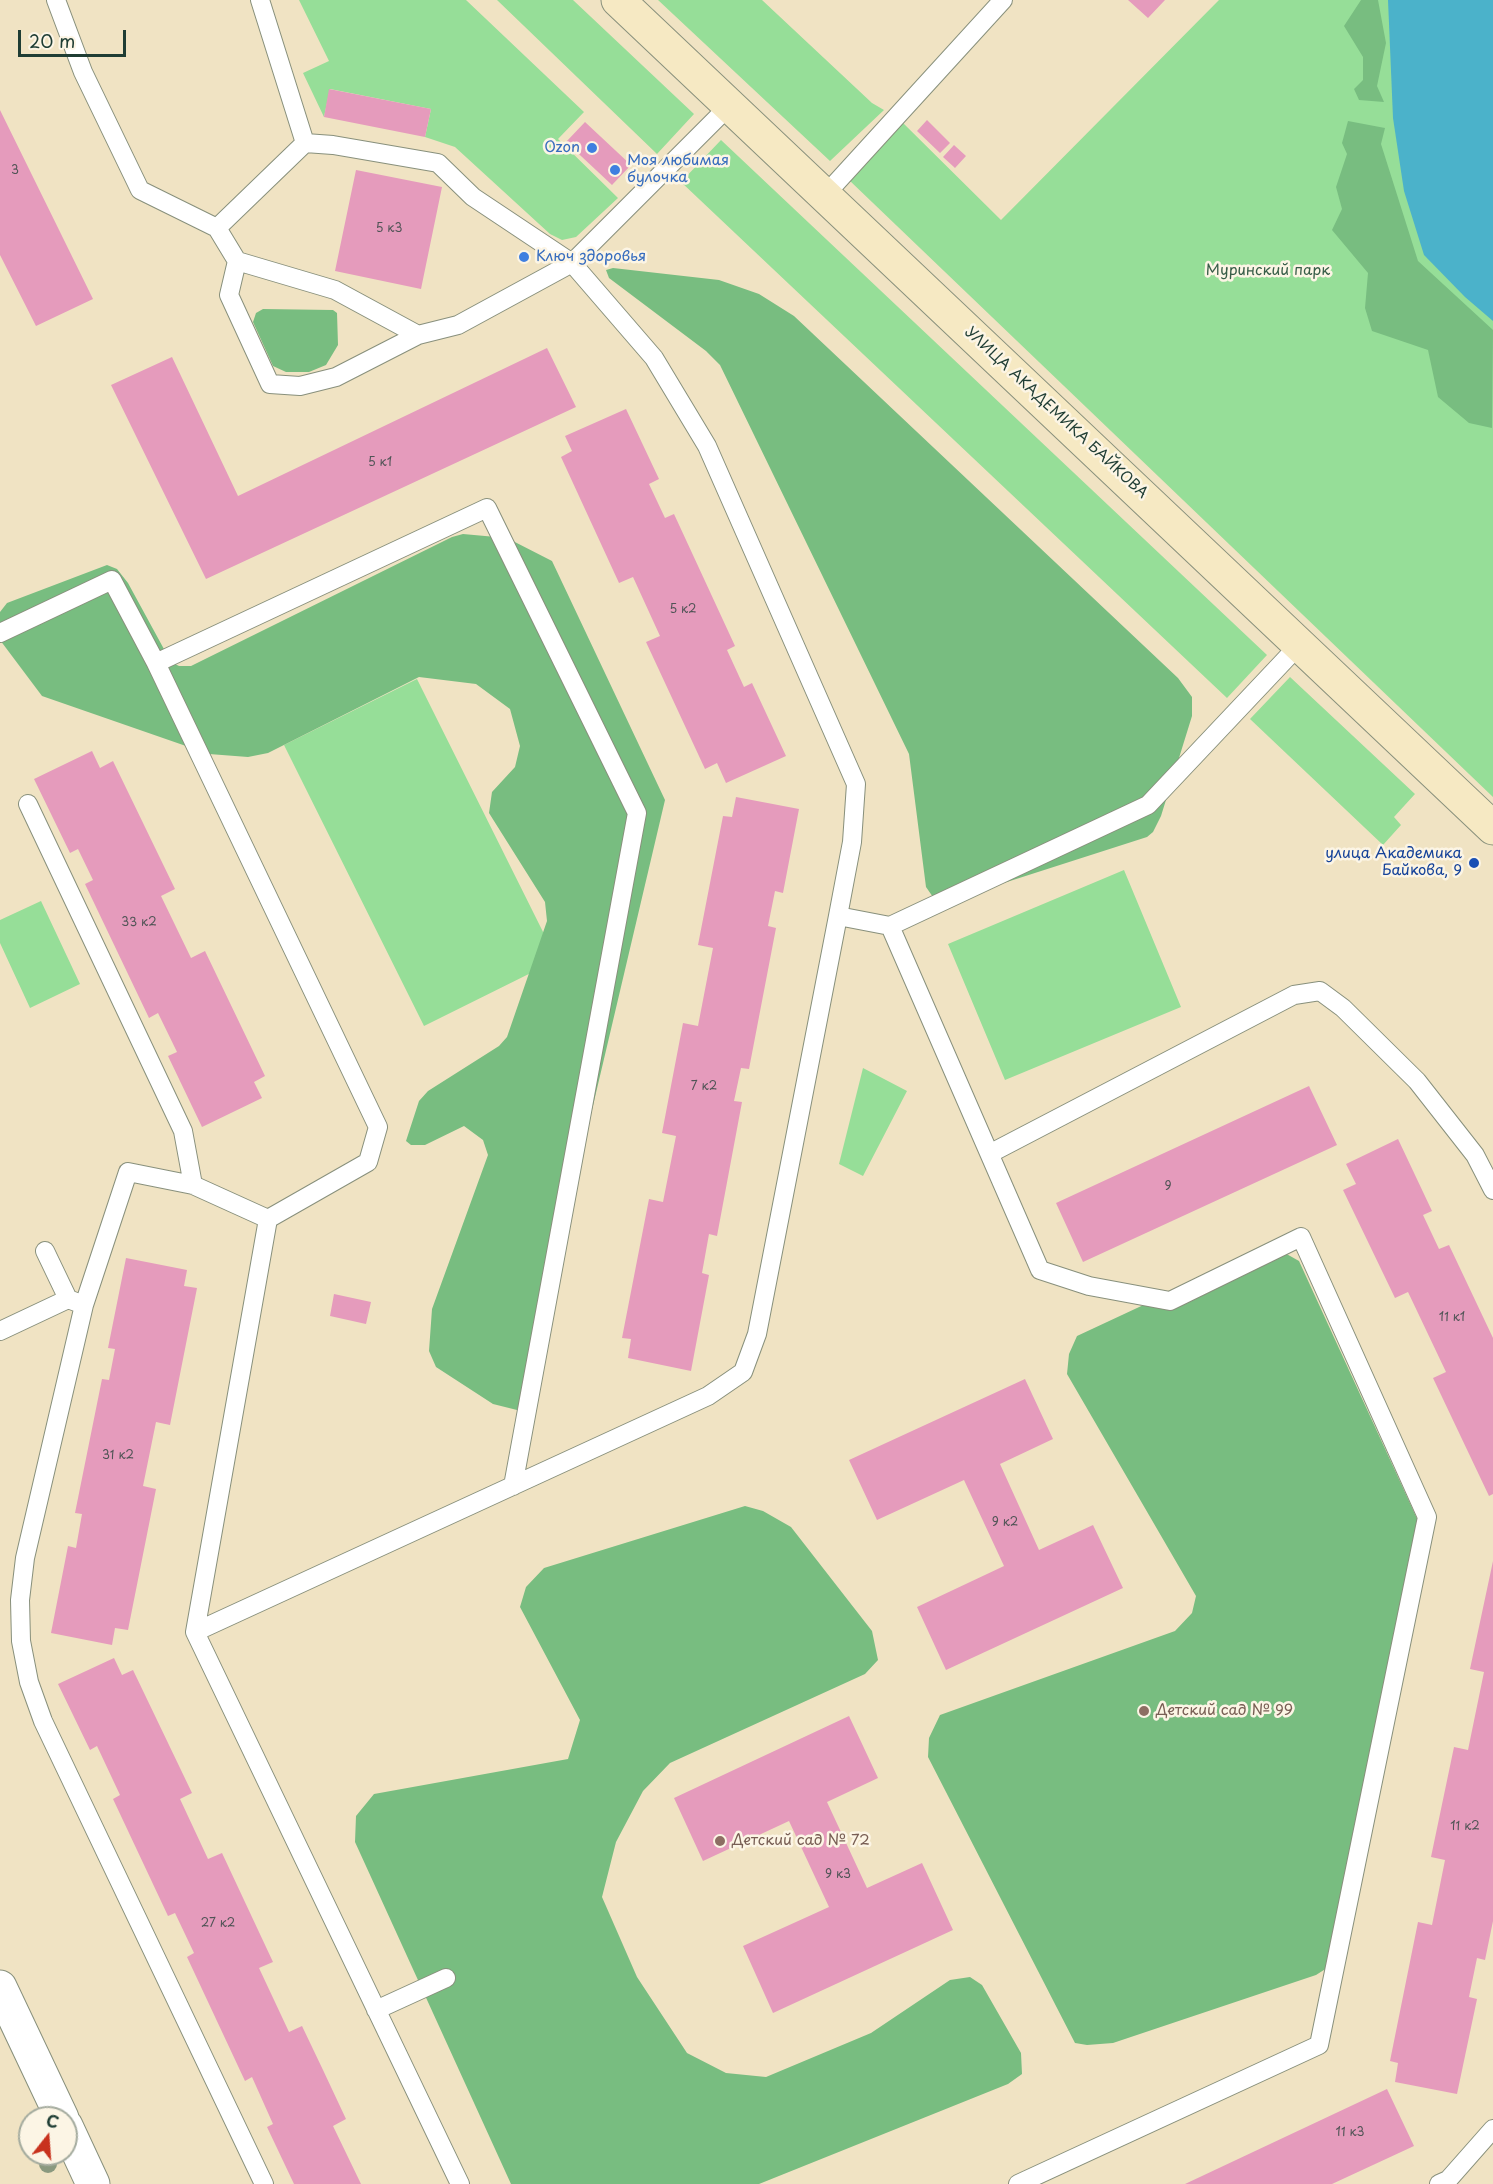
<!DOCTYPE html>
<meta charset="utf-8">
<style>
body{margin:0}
#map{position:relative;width:1493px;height:2184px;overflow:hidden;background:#f0e3c3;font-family:"Playpen Sans",sans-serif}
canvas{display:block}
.north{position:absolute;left:18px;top:2106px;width:60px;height:60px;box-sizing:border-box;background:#fcf5e5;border:2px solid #a4ab9e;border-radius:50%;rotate:17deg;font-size:16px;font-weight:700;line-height:24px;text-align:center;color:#1f3d34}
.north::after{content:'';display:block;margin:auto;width:21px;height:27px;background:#c8321e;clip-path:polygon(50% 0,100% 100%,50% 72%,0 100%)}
.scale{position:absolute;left:18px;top:30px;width:108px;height:27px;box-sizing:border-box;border:3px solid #1f3d34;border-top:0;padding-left:8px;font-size:18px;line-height:21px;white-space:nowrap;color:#1f3d34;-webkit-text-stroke:4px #fcf5e5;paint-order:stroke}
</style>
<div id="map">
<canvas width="1493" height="2184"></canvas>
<div class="north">С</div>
<div class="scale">20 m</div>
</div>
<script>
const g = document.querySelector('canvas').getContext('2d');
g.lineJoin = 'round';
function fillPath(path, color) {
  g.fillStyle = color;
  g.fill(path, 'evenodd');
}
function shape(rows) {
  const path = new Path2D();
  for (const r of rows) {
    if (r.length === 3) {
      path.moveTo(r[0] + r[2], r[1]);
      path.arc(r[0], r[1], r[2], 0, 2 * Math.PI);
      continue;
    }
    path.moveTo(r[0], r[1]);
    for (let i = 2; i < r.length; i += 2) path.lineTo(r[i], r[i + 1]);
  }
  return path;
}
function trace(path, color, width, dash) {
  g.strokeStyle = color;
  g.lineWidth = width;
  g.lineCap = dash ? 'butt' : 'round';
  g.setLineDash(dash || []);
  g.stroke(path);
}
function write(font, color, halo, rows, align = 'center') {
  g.font = font + ' "Playpen Sans",sans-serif';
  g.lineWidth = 5;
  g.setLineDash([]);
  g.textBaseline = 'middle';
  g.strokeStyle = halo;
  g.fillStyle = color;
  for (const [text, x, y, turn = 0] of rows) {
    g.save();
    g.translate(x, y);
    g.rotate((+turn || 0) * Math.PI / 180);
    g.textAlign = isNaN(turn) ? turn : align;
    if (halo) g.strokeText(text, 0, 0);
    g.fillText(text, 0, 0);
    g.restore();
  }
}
const green = shape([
 [299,0,466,0,584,112,558,139,618,198,576,237,562,240,550,234,455,147,425,137,431,109,330,89,324,117,303,73,329,61],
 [497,0,573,0,694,114,657,154],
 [658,0,762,0,872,103,884,110,830,161],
 [1219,0,1493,0,1493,797,849,180,901,121,1001,220],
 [721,140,1267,655,1227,698,681,182],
 [1290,677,1415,794,1394,817,1401,825,1383,845,1250,719],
 [417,679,557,960,424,1026,284,745],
 [1124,870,1181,1007,1005,1080,948,944],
 [41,901,80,984,30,1008,0,943,0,920],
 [863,1068,907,1091,863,1176,839,1164]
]);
const forest = shape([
 [1361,0,1378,0,1386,43,1377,86,1384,102,1359,100,1354,89,1363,80,1363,57,1344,26],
 [1348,121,1385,128,1381,144,1418,261,1493,330,1492,428,1469,423,1438,397,1428,350,1372,331,1365,308,1368,273,1332,230,1342,209,1336,187,1347,154,1342,143],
 [613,268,719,280,759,294,794,316,1178,678,1192,697,1192,716,1161,816,1153,832,1147,837,957,898,935,900,926,887,909,754,720,365,706,351,609,278,606,270],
 [263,309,333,310,337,313,338,345,326,365,309,372,286,372,273,366,253,322,256,313],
 [463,534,507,538,552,561,665,800,530,1373,517,1410,493,1404,436,1367,429,1351,432,1309,488,1155,483,1140,464,1126,425,1145,411,1145,406,1141,419,1101,428,1091,499,1046,507,1037,547,921,545,902,489,813,492,792,515,767,520,746,510,709,476,684,419,677,268,753,248,757,209,754,42,696,0,640,0,612,7,603,107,565,117,569,128,583,171,662,179,666,191,666,452,537],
 [1257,1252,1283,1252,1299,1261,1425,1536,1428,1558,1327,1968,1316,1975,1113,2043,1087,2045,1075,2043,928,1757,929,1738,940,1715,1175,1631,1192,1613,1196,1596,1067,1374,1069,1354,1077,1336],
 [745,1506,763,1511,791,1527,872,1631,878,1660,865,1674,670,1763,643,1791,616,1842,602,1897,637,1977,687,2053,726,2073,766,2077,871,2033,950,1980,970,1977,982,1985,1021,2053,1022,2074,1008,2084,759,2184,511,2184,355,1842,356,1816,374,1794,568,1759,580,1720,520,1607,526,1587,544,1568]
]);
const water = shape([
 [1388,0,1493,0,1493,321,1465,297,1424,255,1404,191,1393,118]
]);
const building = shape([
 [1128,0,1165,0,1148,18],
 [329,89,431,109,425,137,324,117],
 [0,110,93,299,36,326,0,255],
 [927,120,950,143,940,153,917,131],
 [585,122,631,165,612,185,566,142],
 [954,145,966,156,955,168,943,157],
 [356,170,442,187,421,289,335,271],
 [524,257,6],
 [547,348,576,407,206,579,111,385,172,357,238,496],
 [626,409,659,479,649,484,665,518,674,514,735,646,727,650,744,687,752,683,786,756,726,783,717,763,705,769,646,642,660,636,633,577,619,583,561,457,572,451,565,436],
 [92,751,100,768,113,761,175,889,161,896,191,958,205,951,265,1076,254,1082,262,1098,202,1127,168,1056,177,1052,158,1013,149,1018,85,884,93,880,78,849,70,853,34,779],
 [736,797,799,809,783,893,775,891,768,926,776,928,749,1069,741,1068,734,1101,742,1102,717,1236,709,1234,702,1273,709,1275,691,1371,628,1358,631,1339,622,1338,649,1199,663,1202,676,1136,662,1133,683,1023,698,1026,713,948,698,945,723,816,732,817],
 [1309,1086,1337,1145,1083,1262,1056,1203],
 [1398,1139,1432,1211,1423,1215,1439,1249,1449,1245,1493,1338,1493,1494,1489,1496,1433,1378,1446,1372,1408,1292,1395,1298,1343,1190,1356,1184,1346,1164],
 [126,1258,187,1270,184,1286,197,1288,170,1425,156,1422,143,1486,156,1489,128,1630,115,1628,112,1645,51,1633,68,1546,76,1548,82,1514,75,1513,102,1379,109,1380,115,1349,108,1348],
 [334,1294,371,1302,366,1324,330,1316],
 [1025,1379,1053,1439,1000,1464,1039,1550,1093,1525,1123,1588,946,1670,917,1607,1004,1566,964,1480,877,1520,849,1460],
 [1493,1561,1493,1921,1485,1960,1477,1958,1469,1997,1477,1999,1457,2094,1395,2082,1398,2063,1390,2061,1418,1922,1432,1925,1445,1860,1431,1857,1454,1747,1468,1750,1484,1672,1470,1669],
 [114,1658,122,1675,133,1670,192,1793,180,1799,208,1859,222,1853,273,1962,259,1968,289,2032,302,2026,323,2070,346,2119,333,2126,361,2184,294,2184,267,2127,273,2124,252,2077,245,2081,187,1957,194,1953,175,1913,168,1916,113,1799,120,1795,97,1746,90,1750,58,1684],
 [849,1716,878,1778,827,1802,867,1888,922,1863,953,1930,773,2013,743,1946,829,1907,789,1821,703,1861,674,1798],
 [1387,2089,1414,2146,1332,2184,1185,2184]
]);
const lane = shape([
 [56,0,83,72,140,190,217,228,237,261,229,295,270,384,300,386,336,377,418,335,458,325,572,263,730,105],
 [260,0,305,143],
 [825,195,1003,0],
 [237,261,335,290,418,335],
 [0,633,112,580,156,663],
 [28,804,183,1131,193,1185],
 [838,916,890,926],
 [991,1153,1294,995,1320,991,1343,1008,1417,1081,1475,1155,1493,1190],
 [268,1219,368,1162,378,1127,156,663,487,508,637,813,513,1486],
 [45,1251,68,1299],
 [84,1305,25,1558,20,1600,21,1641,29,1682,43,1721,264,2184],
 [0,1331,68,1299,84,1305,128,1172,193,1185,268,1219,195,1632,460,2184],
 [195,1632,708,1396,743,1372,757,1334,838,916,852,842,856,784,707,446,654,358,572,263,473,197,438,163,333,145,305,143,217,228],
 [376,2010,446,1978],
 [1018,2184,1319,2045,1427,1517,1301,1237,1170,1301,1089,1286,1040,1270,890,926,1148,805,1300,644],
 [1439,2184,1448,2180,1493,2129]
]);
const street = shape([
 [0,1987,62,2118],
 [66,2126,93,2184]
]);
const secondary = shape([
 [618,0,1493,828]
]);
const trees = [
 [48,2164]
];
const markers = [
 [592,148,6,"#3f7fe0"],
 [615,170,6,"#3f7fe0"],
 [524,257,6,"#3f7fe0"],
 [1474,863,6,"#1a4fb4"],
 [1144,1711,6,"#8d6e63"],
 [720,1841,6,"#8d6e63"]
];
const numberNames = [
 ["3",15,171],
 ["5 к3",389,229],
 ["5 к1",380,463],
 ["5 к2",683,610],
 ["33 к2",139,923],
 ["7 к2",704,1087],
 ["9",1168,1187],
 ["11 к1",1452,1318],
 ["31 к2",118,1456],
 ["9 к2",1005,1523],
 ["11 к2",1465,1827],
 ["9 к3",838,1875],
 ["27 к2",218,1924],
 ["11 к3",1350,2133]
];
const shopNames = [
 ["Ozon",580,148,"right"],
 ["Моя любимая",627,161],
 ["булочка",627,178],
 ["Ключ здоровья",536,257]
];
const parkNames = [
 ["Муринский парк",1268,271]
];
const streetNames = [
 ["УЛИЦА АКАДЕМИКА БАЙКОВА",1056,413,43]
];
const transitNames = [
 ["улица Академика",1462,854],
 ["Байкова, 9",1462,871]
];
const educationNames = [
 ["Детский сад № 99",1156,1711],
 ["Детский сад № 72",732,1841]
];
fillPath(green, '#96de98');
fillPath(forest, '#78bd80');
fillPath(water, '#4bb2ca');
fillPath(building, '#e59bbc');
trace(lane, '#88907c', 20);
trace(street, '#88907c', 35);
trace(secondary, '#88907c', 35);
trace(lane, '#fff', 18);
trace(street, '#fff', 33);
trace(secondary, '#f6e9c3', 33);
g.fillStyle = '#8a997f';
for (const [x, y] of trees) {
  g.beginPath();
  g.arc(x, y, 9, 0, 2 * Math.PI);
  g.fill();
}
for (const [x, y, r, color] of markers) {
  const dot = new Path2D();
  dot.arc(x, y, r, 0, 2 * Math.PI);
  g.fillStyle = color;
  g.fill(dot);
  trace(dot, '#fcf5e5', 2);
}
write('12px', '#505456', null, numberNames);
write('15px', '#366cbe', '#fcf5e5', shopNames, 'left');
write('15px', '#375d48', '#fcf5e5', parkNames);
write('15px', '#1f3d34', '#fcf5e5', streetNames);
write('15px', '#164399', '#fcf5e5', transitNames, 'right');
write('15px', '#785e54', '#fcf5e5', educationNames, 'left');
</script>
